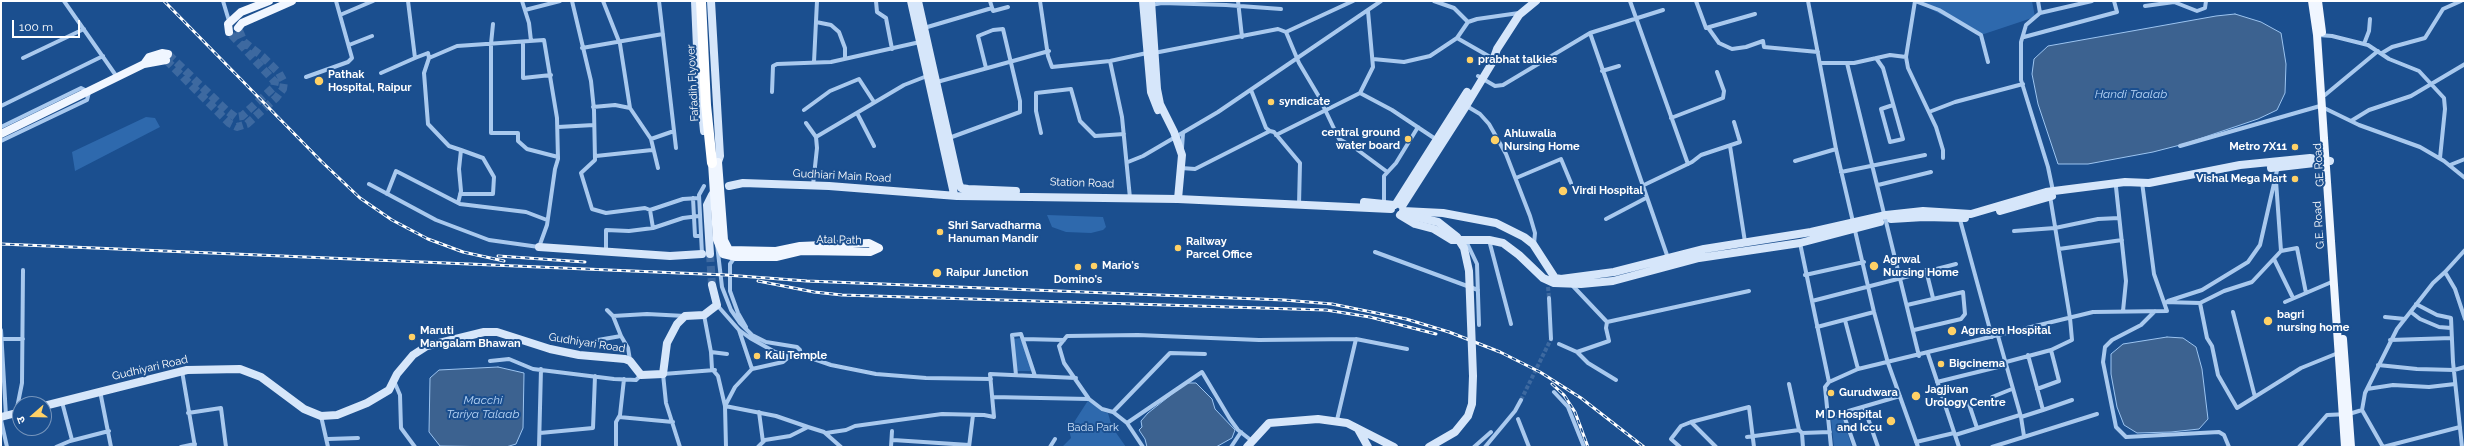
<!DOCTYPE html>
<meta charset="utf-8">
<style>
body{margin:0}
#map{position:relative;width:2466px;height:448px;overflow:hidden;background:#1b4f8f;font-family:Raleway,"Noto Sans Devanagari",sans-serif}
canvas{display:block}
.frame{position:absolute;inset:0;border:2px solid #fff;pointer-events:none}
.north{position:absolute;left:12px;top:396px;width:40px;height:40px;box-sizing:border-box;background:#1b4f8f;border:1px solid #7695bc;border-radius:50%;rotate:250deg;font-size:11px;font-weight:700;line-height:16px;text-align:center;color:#fff}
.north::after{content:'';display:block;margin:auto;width:14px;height:18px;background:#ffd166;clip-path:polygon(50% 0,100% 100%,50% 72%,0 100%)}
.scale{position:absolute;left:12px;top:20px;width:68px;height:18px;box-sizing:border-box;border:2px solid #fff;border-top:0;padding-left:5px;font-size:12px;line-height:14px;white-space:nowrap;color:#fff;-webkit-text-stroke:3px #1b4f8f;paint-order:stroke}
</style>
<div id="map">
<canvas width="2466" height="448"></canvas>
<div class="frame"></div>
<div class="north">उ</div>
<div class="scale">100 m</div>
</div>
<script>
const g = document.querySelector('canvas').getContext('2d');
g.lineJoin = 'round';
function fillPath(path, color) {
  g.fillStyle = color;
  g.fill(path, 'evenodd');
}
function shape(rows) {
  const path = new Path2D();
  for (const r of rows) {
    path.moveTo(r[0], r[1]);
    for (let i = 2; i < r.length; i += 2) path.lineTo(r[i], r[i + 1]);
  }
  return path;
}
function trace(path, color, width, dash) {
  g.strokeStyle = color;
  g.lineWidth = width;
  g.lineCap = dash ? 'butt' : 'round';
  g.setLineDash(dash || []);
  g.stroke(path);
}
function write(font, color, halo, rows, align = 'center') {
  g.font = font + ' Raleway,sans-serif';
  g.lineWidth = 4;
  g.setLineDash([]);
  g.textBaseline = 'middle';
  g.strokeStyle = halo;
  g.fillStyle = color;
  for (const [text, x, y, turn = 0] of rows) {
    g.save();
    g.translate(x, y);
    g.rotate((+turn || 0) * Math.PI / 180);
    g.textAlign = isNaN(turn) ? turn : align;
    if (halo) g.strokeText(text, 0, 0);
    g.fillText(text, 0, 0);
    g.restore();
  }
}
const green = shape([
 [1915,1,2032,1,2035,17,1981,35],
 [146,117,155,118,160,127,75,171,72,152],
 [1047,215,1103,217,1106,227,1103,230,1091,233,1066,232,1052,227],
 [1020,338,1033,371,1016,371,1014,339],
 [1089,399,1101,411,1108,413,1112,427,1126,447,1062,447,1071,438,1069,430],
 [1842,416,1852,447,1834,447,1831,419]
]);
const water = shape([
 [2235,14,2261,22,2281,33,2286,64,2285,93,2277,110,2258,119,2184,144,2153,152,2088,164,2058,164,2038,104,2032,74,2034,59,2048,46,2216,16,2235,14],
 [2167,337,2183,338,2196,347,2202,369,2208,419,2199,429,2171,432,2137,433,2124,425,2117,407,2111,374,2111,354,2123,344,2167,337],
 [498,367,524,373,523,428,516,444,506,447,440,446,429,432,430,378,439,370,498,367],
 [1186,383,1196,383,1212,399,1215,409,1235,430,1232,438,1216,447,1147,447,1145,439,1139,430,1142,427,1141,421,1148,413,1186,383]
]);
const streetTunnel = shape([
 [1548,287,1549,298],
 [1521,400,1551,339]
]);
const secondaryTunnel = shape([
 [710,254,712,285]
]);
const primaryTunnel = shape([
 [168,54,226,110,235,117,242,116,274,87,275,82,229,32],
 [166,60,229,123,237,127,247,124,276,98,283,89,284,82,279,73,263,57,244,42,238,28]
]);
const street = shape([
 [64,1,117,77],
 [223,1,229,21],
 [408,1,415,58],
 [522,1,529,23,531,41],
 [572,1,591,81,594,110,595,160,581,173,592,209,606,213,645,208,650,210,653,228,629,231,606,230,606,251],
 [603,1,620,44,630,108],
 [659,1,676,148],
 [876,1,877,12,886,18,892,49],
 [990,1,993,11,1008,7],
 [1040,1,1048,56,1052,67,1110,61,1147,53],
 [1238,1,1242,37],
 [1630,1,1688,164],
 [1696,1,1706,28,1755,14],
 [1808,1,1836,149,1874,312,1888,363,1918,447],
 [1915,1,1906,57,1908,68,1936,127,1943,150,1943,158],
 [1915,1,1939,10,1981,35,1988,62],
 [2038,1,2040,13],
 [1151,5,1162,3,1226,5,1281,9],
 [2145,6,2174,2,2197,11,2205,8,2206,1],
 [525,10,560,1],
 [340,15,373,1],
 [816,22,831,25,839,32,845,48,845,59],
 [1468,22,1477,19,1519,13],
 [493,24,491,44,491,133,518,133,518,141,527,149,558,157],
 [924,28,992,8],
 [1709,29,1719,43,1732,49,1746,47,1763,41,1764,47,1818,52],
 [1286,32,1353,1],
 [1590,33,1668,258],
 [2319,35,2332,36,2368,45,2389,59,2419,71,2444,98,2445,109,2440,158],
 [2024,37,2117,12,2114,1],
 [1457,38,1492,58],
 [523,42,523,78,551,75],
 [2364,44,2369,31,2370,19],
 [349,45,372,36],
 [582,48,663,34],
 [1154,53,1278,29,1286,32,1299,63,1318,95,1339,139,1355,148,1386,171],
 [2382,53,2392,47,2425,38,2443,9,2461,1],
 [23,58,84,29],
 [429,58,424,73,428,124,449,146,461,150],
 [1876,58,1883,68,1903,139,1890,142,1881,109,1893,105],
 [1373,59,1404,62,1430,56,1457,38,1468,22,1454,8,1434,1],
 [1110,61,1122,117,1130,198],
 [814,62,817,1],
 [1820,63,1854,63,1890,55,1906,57],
 [1847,63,1919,356],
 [1602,71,1619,66],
 [1478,76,1495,86,1503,85,1590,33,1663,10],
 [306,77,348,62,352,58,336,1],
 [937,82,1049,51],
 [1251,90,1266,128,1270,131],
 [772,92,773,66,777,64,831,62,920,42],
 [1360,93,1392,110,1437,140],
 [2325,95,2378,51],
 [1465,105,1480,114,1489,124,1506,154,1530,216,1535,233,1534,244],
 [1,106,103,56],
 [593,107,615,105,630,108,651,139],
 [804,110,830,91,859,79,874,102],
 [1929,112,1955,102,2023,84],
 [857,113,874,146],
 [1671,118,1723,98,1724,91,1717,72],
 [2351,121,2369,110,2411,96,2465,64],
 [806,123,816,137,817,148,813,185],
 [1,127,81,88,89,92,87,100,1,141],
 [558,127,594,125],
 [1041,133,1036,111,1036,93,1071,89,1080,121,1095,136,1124,134],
 [1276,135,1360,93,1373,67,1368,11],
 [816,137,904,85,927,76],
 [949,138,1020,112,1020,101,1003,29,993,30,978,36,986,68],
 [1730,146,1745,242],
 [2180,146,2320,106,2359,125,2420,147,2444,161,2465,178],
 [1182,148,1183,133],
 [596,156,652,150],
 [1795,161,1836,149],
 [1128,162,1143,156,1218,112,1381,1],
 [2450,165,2465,159],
 [658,168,651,139,674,131],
 [1181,168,1195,169,1270,131,1274,132,1300,163,1299,205],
 [1841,172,1925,155],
 [1516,178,1561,159,1571,183],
 [369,184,436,220,489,240,539,247,547,225,555,169,558,159,557,118,544,40,457,46,429,58,428,53,415,58,381,73],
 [1644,185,1692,162,1701,155,1740,142,1734,122],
 [1878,185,1931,172],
 [2116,187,2126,281,2123,311],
 [387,194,396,171,460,204,526,212,547,220],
 [693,198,695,236,700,236],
 [458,203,461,191,459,169,461,150,483,158,494,177,493,194,460,194],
 [1384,205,1384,176,1396,163,1418,127],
 [650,210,683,199,699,198],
 [1959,216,1992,337],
 [1606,219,1646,198],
 [653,228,683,218,699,216],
 [2014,231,2055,228,2098,219,2119,218],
 [1489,240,1511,324],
 [1466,241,1477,264,1479,325],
 [1800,243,1812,301],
 [717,244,722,287,731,310,740,323,752,335,766,342,797,347,800,350,801,356],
 [2059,249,2122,240],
 [2465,250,2445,272,2455,289,2465,319],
 [2281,251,2297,248,2306,293],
 [1375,252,1478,290],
 [702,254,699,195,704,186],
 [735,257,730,264,730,291,738,313,746,327],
 [2274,259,2293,298],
 [1926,270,1933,298],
 [1805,275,1864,262],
 [1571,284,1607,322,1606,328,1609,341,1577,352],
 [1549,298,1551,339],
 [2168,301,2202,290,2248,262,2260,245,2278,166],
 [2164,302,2200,303,2207,338,2212,346,2218,375,2237,408,2301,368,2338,353],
 [2285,302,2334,281],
 [2200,303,2224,291,2252,282,2281,251,2276,181],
 [2416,304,2437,315,2451,318,2453,362,2462,447],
 [717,305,739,330,750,338,775,352,786,355,805,356,831,365,876,374,926,378,991,379],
 [1907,305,1963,292,1965,314,1961,319,1914,330],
 [607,310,613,316,621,336],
 [2155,311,2141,325,2112,340,2105,347,2103,362,2116,427,2126,437,2219,432,2224,435,2229,447],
 [2233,312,2255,397],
 [2411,312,2420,319,2439,327,2451,328],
 [704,315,711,352],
 [613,316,647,314,685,316],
 [2385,317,2405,319],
 [1845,320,1858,369],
 [1607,322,1749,291],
 [1817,327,1874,312],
 [1,330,6,416],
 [739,330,752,369,735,387,725,406,776,416,808,427],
 [1998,336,2021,417,2024,436],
 [2,339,23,339],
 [1023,339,1064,340],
 [598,340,621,336,628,348,630,360],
 [2390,340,2452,338],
 [1559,344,1577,352,1588,363,1616,380],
 [2051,350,2072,340,2070,318,2050,196,2053,191,2048,167,2021,80,2021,42,2026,25,2040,13,2092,1],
 [1928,354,1959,447],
 [490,361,509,359,533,369,614,379,636,380,641,375],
 [2006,362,2051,350,2059,381,2037,389],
 [2378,365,2417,369,2454,370,2465,367],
 [752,369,783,362,790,356],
 [182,371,195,447],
 [1016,375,1012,335,1021,334,1035,376],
 [394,381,400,395,401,428,415,447],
 [1829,382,1858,369,2093,312,2167,311,2154,274,2142,182],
 [1937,382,2006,365],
 [1789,384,1799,430],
 [2367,389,2393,385,2429,387,2455,384],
 [100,391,111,447],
 [1554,392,1568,407,1584,447],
 [992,397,1089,399],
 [1992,397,2012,389],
 [62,402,72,440],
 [1969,404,1977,428],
 [1864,407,1878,447],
 [2043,410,2072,400],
 [759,412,763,442],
 [1113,412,1170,353,1205,354],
 [16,413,22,383,23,270],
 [188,413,221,408,226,447],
 [1843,413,1855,447],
 [321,416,328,447],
 [619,417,673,422],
 [1828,417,1900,396],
 [2021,417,2043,410,2028,355],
 [1518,419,1529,447],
 [1,420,7,447],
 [1337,420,1356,339],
 [1127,423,1202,372,1230,419,1238,430,1252,441],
 [540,433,593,428,595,376],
 [826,433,846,430,855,426,942,414,984,415,994,417,990,374,1076,378],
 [1802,433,1830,432],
 [1955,435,2020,415],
 [1747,437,1799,430,1802,433,1803,447],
 [328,439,358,438],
 [893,440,969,445],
 [1916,442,1954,433],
 [56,447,70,441,109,431],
 [181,447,195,444],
 [539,447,541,369],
 [616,447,616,422,620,415,624,379],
 [680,447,666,403,663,374,715,370],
 [726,447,725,406,718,376,712,369,711,352,727,354],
 [758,447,765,440,790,436,808,427,824,432,841,447],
 [891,447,892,431],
 [969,447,973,415],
 [1050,447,1055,439],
 [1143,447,1127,423,1113,412,1102,409,1089,399,1064,363,1059,346,1067,336,1138,335,1259,340,1356,339,1407,349],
 [1231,447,1241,432],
 [1474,447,1491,432],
 [1485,447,1515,411,1521,400],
 [1680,447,1671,439,1681,426,1691,422],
 [1716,447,1691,422,1749,407,1754,447],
 [1831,447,1825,387,1829,382,1812,301,1956,264],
 [1992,447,2097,414],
 [2299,447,2327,415,2349,414,2362,410],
 [2383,447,2362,410,2365,393,2397,329,2433,283,2445,272],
 [2383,447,2460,427]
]);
const secondary = shape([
 [695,1,698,71,704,131],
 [711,1,720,156,718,162],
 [911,1,954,194],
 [918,1,959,184,961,188,968,189,1016,191],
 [1143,1,1151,92,1158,110],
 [1151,1,1157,89,1160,104,1174,132,1182,155,1178,199],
 [2271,168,2323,162],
 [729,186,743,183,829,186,957,196,1178,199,1391,209],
 [1364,202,1394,205],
 [1396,204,1467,92],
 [1402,206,1466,106,1492,63,1497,49,1519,15,1536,1],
 [1403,211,1443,213,1496,223,1524,237,1533,244,1555,278,1561,279,1614,272,1704,249,1811,232,1886,215,1923,211,1971,214,2046,192,2125,182,2149,183,2240,165,2310,158,2330,161],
 [2000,211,2052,196],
 [1400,215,1415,224,1434,229,1452,240,1489,240,1503,243,1519,255,1543,278,1554,283,1581,284,1613,281,1699,258,1800,243,1880,222],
 [1891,219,1924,217,1965,218],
 [539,247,670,256,702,254],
 [710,254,707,205,712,195],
 [44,406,187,370,240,369,261,377,304,409,321,416,337,415,367,403,389,390,397,374,413,355,427,346,484,332,497,332,550,349,579,355,625,359,630,361,641,375,663,374,667,343,677,324,685,316,704,315,717,305,712,285],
 [1,417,20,412],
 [1358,429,1368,447],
 [1247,447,1269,423,1318,419,1347,423,1394,447]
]);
const primary = shape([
 [2312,1,2317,35,2345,447],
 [2318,1,2322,32],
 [238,28,242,23,292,1],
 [229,32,228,24,241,12,269,1],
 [144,64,166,60],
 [1,134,144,64,149,57,162,53,168,54],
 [712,163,717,240,723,254,736,257,776,257,801,251,870,252,879,248,869,243,800,246,776,251,729,250,724,240,718,162],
 [2343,339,2351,447]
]);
const highway = shape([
 [701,1,706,105,712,163]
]);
const rail = shape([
 [164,1,321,161,360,198,392,220,428,239,463,252,504,261],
 [1,244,726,275,807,281,1284,300,1332,304,1406,319,1449,332,1500,352,1540,372,1581,398,1644,447],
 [498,256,585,262],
 [758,281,814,292,842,295,1326,310,1370,317,1436,334],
 [1552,384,1564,395,1575,412,1588,447]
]);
const secondaryBridge = shape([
 [1413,216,1438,222,1457,237,1464,248,1469,271,1473,376,1472,404,1468,416,1455,432,1429,447]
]);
const markers = [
 [1470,60,4,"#ffd166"],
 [319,81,5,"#ffd166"],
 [1271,102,4,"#ffd166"],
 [1408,139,4,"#ffd166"],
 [1495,140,5,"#ffd166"],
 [2295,147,4,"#ffd166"],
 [2295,179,4,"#ffd166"],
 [1563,191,5,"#ffd166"],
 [940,232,4,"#ffd166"],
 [1178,248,4,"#ffd166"],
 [1094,266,4,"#ffd166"],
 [1874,266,5,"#ffd166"],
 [1078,267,4,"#ffd166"],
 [937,273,5,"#ffd166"],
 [2268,321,5,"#ffd166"],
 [1952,331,5,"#ffd166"],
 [412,337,4,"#ffd166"],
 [757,356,4,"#ffd166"],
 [1941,364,4,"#ffd166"],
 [1831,393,4,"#ffd166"],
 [1916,396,5,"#ffd166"],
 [1891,421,5,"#ffd166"]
];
const poiNames = [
 ["prabhat talkies",1478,60],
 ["Pathak",328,75],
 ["Hospital, Raipur",328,88],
 ["syndicate",1279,102],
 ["central ground",1400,133,"right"],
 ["water board",1400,146,"right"],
 ["Ahluwalia",1504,134],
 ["Nursing Home",1504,147],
 ["Metro 7X11",2287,147,"right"],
 ["Vishal Mega Mart",2287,179,"right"],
 ["Virdi Hospital",1572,191],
 ["Shri Sarvadharma",948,226],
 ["Hanuman Mandir",948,239],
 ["Railway",1186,242],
 ["Parcel Office",1186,255],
 ["Agrwal",1883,260],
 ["Nursing Home",1883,273],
 ["Mario's",1102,266],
 ["Raipur Junction",946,273],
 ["Domino's",1078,280,"center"],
 ["bagri",2277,315],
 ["nursing home",2277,328],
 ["Maruti",420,331],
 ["Mangalam Bhawan",420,344],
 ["Agrasen Hospital",1961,331],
 ["Kali Temple",765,356],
 ["Bigcinema",1949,364],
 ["Jagjivan",1925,390],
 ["Urology Centre",1925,403],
 ["Gurudwara",1839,393],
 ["M D Hospital",1882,415,"right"],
 ["and Iccu",1882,428,"right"]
];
const streetNames = [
 ["Fafadih Flyover",693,83,-93],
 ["GE Road",2319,165,-94],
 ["Gudhiari Main Road",842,176,3],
 ["Station Road",1082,183,2],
 ["G.E. Road",2319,225,-94],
 ["Atal Path",839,240,1],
 ["Gudhiyari Road",587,343,9],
 ["Gudhiyari Road",150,368,-13]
];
const parkNames = [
 ["Bada Park",1093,428]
];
const waterNames = [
 ["Handi Taalab",2131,94],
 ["Macchi",483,400],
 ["Tariya Talaab",483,414]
];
fillPath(green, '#2e69ad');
fillPath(water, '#3c6290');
trace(water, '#9cc4f0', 1);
trace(streetTunnel, '#3d69a0', 4, [4, 2]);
trace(secondaryTunnel, '#3d69a0', 8, [8, 4]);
trace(primaryTunnel, '#3d69a0', 8, [8, 4]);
trace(street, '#a9c9ee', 4);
trace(secondary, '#d6e6fa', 8);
trace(primary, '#f0f6ff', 8);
trace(highway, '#fff', 10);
trace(rail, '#fff', 3);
trace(rail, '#1b4f8f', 1.5, [4.5]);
trace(secondaryBridge, '#d6e6fa', 8);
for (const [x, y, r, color] of markers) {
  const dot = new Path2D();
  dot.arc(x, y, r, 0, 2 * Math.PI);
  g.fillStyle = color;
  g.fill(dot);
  trace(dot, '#1b4f8f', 1.5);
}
write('bold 11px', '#fff', '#1b4f8f', poiNames, 'left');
write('11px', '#fff', '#1b4f8f', streetNames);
write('11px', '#cfe3fa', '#1b4f8f', parkNames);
write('italic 12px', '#b5d3f5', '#1b4f8f', waterNames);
</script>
